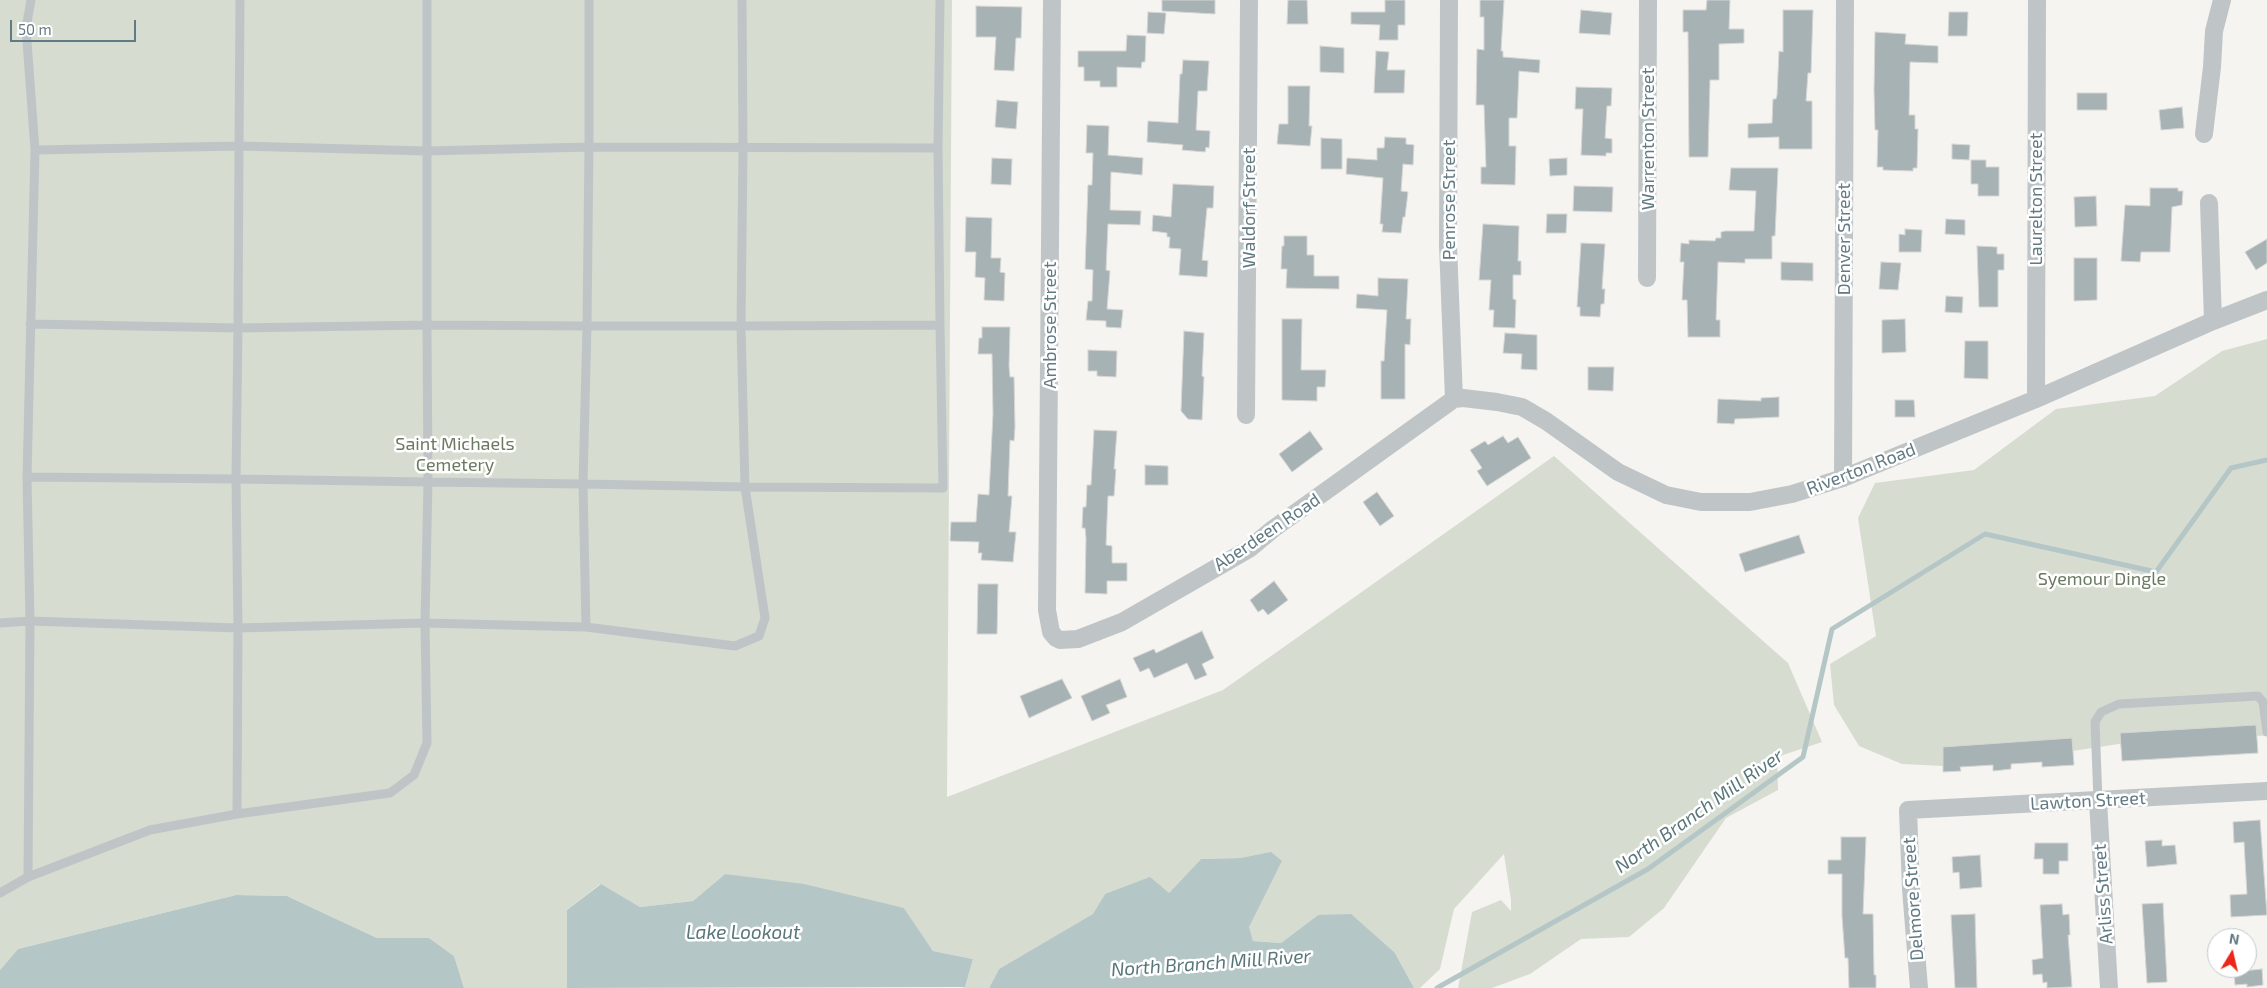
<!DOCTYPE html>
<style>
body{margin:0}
#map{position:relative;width:2267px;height:988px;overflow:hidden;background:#f5f4f0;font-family:"Exo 2",sans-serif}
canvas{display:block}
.north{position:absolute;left:2207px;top:928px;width:50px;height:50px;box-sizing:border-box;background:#fff;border:1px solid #c0cacd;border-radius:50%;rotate:9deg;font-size:14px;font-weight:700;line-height:20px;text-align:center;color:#627a83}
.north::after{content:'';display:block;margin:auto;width:18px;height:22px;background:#eb271a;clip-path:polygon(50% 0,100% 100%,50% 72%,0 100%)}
.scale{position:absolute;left:10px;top:20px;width:126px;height:22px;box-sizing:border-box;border:2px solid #627a83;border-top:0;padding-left:6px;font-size:15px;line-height:18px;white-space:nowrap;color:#627a83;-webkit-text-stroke:4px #fff;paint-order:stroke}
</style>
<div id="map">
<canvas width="2267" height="988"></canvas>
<div class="north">N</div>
<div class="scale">50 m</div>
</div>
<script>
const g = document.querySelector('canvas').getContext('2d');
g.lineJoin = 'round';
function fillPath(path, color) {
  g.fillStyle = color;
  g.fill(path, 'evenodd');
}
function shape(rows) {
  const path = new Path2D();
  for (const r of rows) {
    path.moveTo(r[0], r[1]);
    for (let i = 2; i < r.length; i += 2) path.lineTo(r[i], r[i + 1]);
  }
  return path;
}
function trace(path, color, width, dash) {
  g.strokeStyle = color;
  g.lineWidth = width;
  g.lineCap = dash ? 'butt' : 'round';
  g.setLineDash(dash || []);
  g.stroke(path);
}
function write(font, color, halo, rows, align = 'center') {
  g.font = font + ' "Exo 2",sans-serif';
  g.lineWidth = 5;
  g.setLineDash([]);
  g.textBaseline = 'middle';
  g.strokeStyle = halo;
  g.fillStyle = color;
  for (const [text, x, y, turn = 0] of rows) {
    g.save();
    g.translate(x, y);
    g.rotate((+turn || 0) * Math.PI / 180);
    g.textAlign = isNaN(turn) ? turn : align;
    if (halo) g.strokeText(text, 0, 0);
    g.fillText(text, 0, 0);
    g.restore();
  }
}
const green = shape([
 [0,0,952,0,947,797,1223,690,1554,456,1788,663,1822,742,1777,757,1778,790,1726,818,1664,908,1629,937,1581,939,1530,974,1492,988,1458,988,1472,912,1501,900,1511,911,1511,900,1504,854,1454,909,1440,969,1420,988,1414,988,1395,953,1318,915,1281,943,1253,941,1248,927,1282,861,1241,858,1201,859,1169,893,1105,894,1094,914,999,969,989,988,960,988,965,987,973,959,933,951,904,908,725,874,693,901,640,907,600,884,567,910,567,988,464,988,454,956,429,938,377,938,287,896,236,895,18,949,0,970],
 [2267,339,2267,736,2186,734,1965,767,1902,764,1859,746,1834,705,1830,664,1876,636,1858,518,1875,483,1974,470,2056,409,2155,396,2222,351]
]);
const water = shape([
 [1271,852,1282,861,1249,927,1253,941,1281,943,1318,915,1351,914,1395,953,1414,988,989,988,999,969,1093,914,1105,894,1150,877,1169,893,1201,859,1241,858],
 [725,874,804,884,904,908,933,951,973,959,965,987,567,988,567,910,601,884,640,907,693,901],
 [236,895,287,896,377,938,429,938,454,956,464,988,0,988,0,970,18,949]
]);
const stream = shape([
 [1437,988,1648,869,1803,757,1832,629,1985,534,2156,572,2231,468,2267,460]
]);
const building = shape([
 [1162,0,1215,0,1215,14,1162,11,1162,0],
 [1288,0,1307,0,1308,24,1287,24,1288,0],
 [1385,0,1405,0,1405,25,1398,25,1398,40,1379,40,1380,25,1351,24,1351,12,1385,12,1385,0],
 [1480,0,1504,0,1501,51,1503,51,1503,57,1540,60,1539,73,1519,71,1517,118,1509,118,1509,146,1516,146,1515,185,1481,184,1481,167,1486,167,1484,105,1476,105,1477,49,1484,50,1484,17,1480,17,1480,0],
 [1707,0,1730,0,1729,29,1744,29,1744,43,1719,44,1719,80,1710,80,1708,157,1689,157,1688,32,1683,32,1683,10,1706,10,1707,0],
 [976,6,1022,7,1021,38,1016,38,1014,71,994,70,996,37,976,37,976,6],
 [1581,10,1612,13,1610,35,1579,33,1581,10],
 [1783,10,1813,10,1811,73,1808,73,1806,101,1812,101,1812,149,1779,149,1779,137,1748,138,1748,124,1772,123,1773,99,1776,99,1777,95,1779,51,1783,52,1783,10],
 [1148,12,1166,13,1164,34,1147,33,1148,12],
 [1949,12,1968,12,1967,36,1948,36,1949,12],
 [1875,32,1906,34,1905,44,1938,46,1938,63,1910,62,1909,115,1915,115,1915,129,1918,129,1917,168,1913,168,1913,171,1883,170,1883,167,1877,167,1878,130,1875,130,1874,90,1875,32],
 [1127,35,1146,36,1145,62,1142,62,1141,68,1117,67,1117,87,1100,87,1100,81,1084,81,1084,67,1078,67,1078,51,1126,51,1127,35],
 [1320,46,1344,48,1344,73,1320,72,1320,46],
 [1376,51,1389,52,1387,70,1405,70,1404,93,1374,93,1376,51],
 [1183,60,1209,61,1207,91,1198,91,1196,130,1210,131,1209,148,1206,147,1205,152,1182,150,1183,145,1147,142,1148,121,1178,123,1180,74,1182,74,1183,60],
 [1288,86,1310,86,1309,126,1312,126,1310,146,1277,144,1279,124,1288,124,1288,86],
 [1576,87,1612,88,1611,106,1607,106,1605,138,1612,139,1612,153,1606,153,1606,156,1581,155,1583,109,1575,109,1576,87],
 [2077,93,2107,93,2107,110,2077,110,2077,93],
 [997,100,1018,102,1016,129,995,127,997,100],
 [2182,107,2184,128,2161,130,2159,110,2182,107],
 [1087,125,1109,126,1108,155,1143,158,1142,175,1111,172,1110,210,1141,211,1140,225,1108,224,1106,270,1110,271,1107,309,1123,310,1121,328,1106,327,1106,321,1086,320,1088,301,1092,301,1093,270,1085,269,1088,185,1092,185,1093,153,1086,153,1087,125],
 [1385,137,1406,138,1406,144,1414,145,1413,165,1403,164,1401,191,1408,192,1405,217,1403,217,1401,233,1382,232,1383,224,1380,224,1383,178,1346,174,1347,158,1377,160,1377,148,1384,148,1385,137],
 [1321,138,1342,139,1342,169,1321,169,1321,138],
 [1952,144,1970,145,1969,160,1952,159,1952,144],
 [992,158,1012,159,1011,185,991,184,992,158],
 [1567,158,1567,175,1550,176,1549,159,1567,158],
 [1971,160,1986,160,1986,167,1999,167,1999,196,1978,196,1978,184,1971,184,1971,160],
 [1731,168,1778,168,1775,236,1772,236,1772,259,1745,259,1745,263,1718,262,1716,320,1720,320,1720,337,1688,337,1687,300,1682,300,1684,262,1680,262,1681,243,1689,244,1689,240,1715,241,1716,238,1721,238,1721,232,1725,231,1754,231,1756,191,1729,190,1731,168],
 [1173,184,1214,186,1213,208,1207,208,1202,260,1208,261,1207,277,1179,275,1181,249,1169,248,1170,237,1167,237,1167,233,1152,231,1153,215,1171,217,1173,184],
 [1574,186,1613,187,1612,212,1573,211,1574,186],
 [2150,188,2178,188,2178,191,2183,191,2182,205,2172,207,2170,252,2141,252,2140,262,2121,261,2125,205,2150,206,2150,188],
 [2096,196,2097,226,2075,227,2074,197,2096,196],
 [1547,214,1567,214,1566,233,1546,233,1547,214],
 [966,217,992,218,991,258,1001,258,1000,272,1005,273,1004,301,984,300,985,278,975,277,976,252,965,252,966,217],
 [1946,219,1965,220,1965,235,1945,234,1946,219],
 [1483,224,1519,226,1518,261,1521,261,1521,275,1513,275,1513,299,1516,300,1515,328,1493,327,1494,310,1489,310,1491,280,1479,280,1483,224],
 [1905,229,1922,230,1921,252,1899,252,1899,234,1905,235,1905,229],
 [1284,236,1307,236,1307,255,1314,255,1314,276,1339,276,1339,289,1286,288,1287,269,1281,269,1282,246,1284,246,1284,236],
 [2267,239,2267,263,2256,270,2245,252,2267,239],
 [1581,243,1605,244,1602,289,1605,289,1604,304,1601,304,1600,317,1580,316,1580,307,1577,307,1581,243],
 [1977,246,1997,247,1997,254,2004,254,2004,270,1998,270,1998,307,1979,307,1977,246],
 [2074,258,2097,258,2097,300,2074,301,2074,258],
 [1781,262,1813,263,1813,281,1781,280,1781,262],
 [1881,262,1901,263,1898,290,1879,289,1881,262],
 [1378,278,1408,279,1406,319,1411,319,1410,345,1405,344,1405,399,1381,399,1381,361,1384,361,1387,310,1356,308,1357,294,1378,296,1378,278],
 [1946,296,1963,297,1962,313,1945,312,1946,296],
 [1282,319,1302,319,1301,370,1326,370,1325,387,1317,387,1317,401,1282,400,1282,319],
 [1905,319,1906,352,1882,353,1882,320,1905,319],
 [982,327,1010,327,1009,366,1010,377,1014,377,1015,427,1014,441,1010,440,1008,496,1012,496,1009,532,1016,532,1013,562,981,560,982,553,978,553,979,542,950,541,951,522,976,522,978,494,989,495,993,414,992,354,978,354,979,338,982,338,982,327],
 [1184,331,1204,333,1202,376,1204,377,1202,420,1188,419,1181,411,1184,331],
 [1505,333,1537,335,1537,370,1521,369,1522,354,1503,353,1505,333],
 [1965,341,1988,341,1988,379,1964,378,1965,341],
 [1088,350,1117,351,1116,377,1097,376,1097,371,1088,371,1088,350],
 [1588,367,1614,367,1613,391,1588,390,1588,367],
 [1779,397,1779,417,1735,419,1734,424,1717,423,1718,399,1761,401,1761,398,1779,397],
 [1895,400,1914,400,1915,417,1895,417,1895,400],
 [1094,430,1117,431,1114,469,1116,469,1114,496,1108,496,1106,545,1112,546,1112,563,1127,563,1127,581,1107,581,1107,594,1085,593,1086,538,1085,528,1082,528,1083,507,1086,507,1087,485,1091,485,1094,430],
 [1310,431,1323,449,1292,472,1279,454,1310,431],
 [1503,436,1508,443,1518,437,1531,458,1487,486,1477,471,1482,468,1470,450,1485,441,1488,445,1503,436],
 [1145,465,1168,466,1168,485,1145,485,1145,465],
 [1377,492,1394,516,1380,526,1363,502,1377,492],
 [1799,535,1805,553,1745,572,1739,554,1799,535],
 [1274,581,1288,600,1268,615,1263,609,1258,612,1250,600,1274,581],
 [978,584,998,584,997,634,977,634,978,584],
 [1202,631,1214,658,1202,664,1207,675,1195,680,1187,663,1154,678,1149,668,1140,672,1133,658,1154,649,1156,653,1202,631],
 [1062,679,1072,698,1029,718,1020,696,1062,679],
 [1120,679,1127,697,1106,705,1110,713,1092,721,1081,696,1120,679],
 [2256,725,2258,753,2122,761,2120,733,2256,725],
 [2072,738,2074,765,2042,767,2042,762,2011,764,2011,769,1993,771,1993,765,1960,767,1961,771,1943,772,1943,747,2072,738],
 [2260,820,2267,915,2231,917,2230,895,2247,894,2244,842,2234,843,2233,822,2260,820],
 [1841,837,1866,837,1863,914,1873,914,1874,975,1876,975,1876,988,1849,988,1848,958,1845,958,1842,916,1842,874,1828,874,1828,860,1841,860,1841,837],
 [2162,840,2162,846,2175,845,2177,864,2147,867,2145,841,2162,840],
 [2035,843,2068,843,2068,861,2059,861,2059,874,2043,874,2043,859,2034,859,2035,843],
 [1980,855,1982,887,1960,889,1959,872,1953,873,1952,857,1980,855],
 [2163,903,2167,982,2147,983,2142,904,2163,903],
 [2062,904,2063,915,2069,914,2070,935,2068,935,2072,987,2047,988,2047,982,2043,983,2042,974,2033,975,2032,960,2043,958,2040,905,2062,904],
 [1975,914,1977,988,1955,988,1951,915,1975,914],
 [2262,969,2263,985,2247,987,2247,984,2235,985,2234,972,2262,969]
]);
const service = shape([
 [240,0,239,146,427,151,589,147,587,326,427,325,427,0],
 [589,0,589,147,938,148],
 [30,324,238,328,239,146,35,150],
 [427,325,428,482,236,479,238,328,427,325],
 [940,325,938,148,940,0],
 [27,477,35,150,26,28,31,0],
 [0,623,30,621,238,628,237,814,390,793,414,775,427,743,425,623,428,482,583,484,587,326,741,326,743,148,742,0],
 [2098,801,2095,722,2101,712,2119,704,2258,696,2263,702,2267,732],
 [237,814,150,830,28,877,30,621,27,477,236,479,238,628,425,623,586,627,583,484,745,487,943,488,940,325,741,326,745,487,765,618,759,636,735,646,586,627],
 [0,893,28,877]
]);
const minor = shape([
 [1052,0,1047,610,1051,632,1056,638,1060,640,1078,639,1122,622,1249,549,1273,529,1454,399,1463,398,1497,402,1522,407,1546,421,1618,472,1666,495,1701,502,1750,502,1792,494,1843,478,2036,399,2213,321,2267,300],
 [1449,0,1448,245,1454,399],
 [2204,134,2212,67,2214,31,2222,0],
 [2209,203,2213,321],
 [1647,278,1648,0],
 [2036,399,2037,0],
 [1246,415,1249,0],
 [1843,478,1845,0],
 [2098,801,2109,988],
 [1919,988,1911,889,1908,810,2267,791]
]);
const streetNames = [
 ["Warrenton Street",1648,139,-90],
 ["Laurelton Street",2036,199,-90],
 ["Penrose Street",1449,200,-90],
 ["Waldorf Street",1249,208,-90],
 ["Denver Street",1844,239,-90],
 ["Ambrose Street",1050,325,-90],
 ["Riverton Road",1861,469,-21],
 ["Aberdeen Road",1267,532,-34],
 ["Lawton Street",2088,801,-3],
 ["Arliss Street",2103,894,-94],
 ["Delmore Street",1913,899,-94]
];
const parkNames = [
 ["Saint Michaels",455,444],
 ["Cemetery",455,465],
 ["Syemour Dingle",2102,579]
];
const waterNames = [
 ["North Branch Mill River",1699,811,-35],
 ["Lake Lookout",743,933],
 ["North Branch Mill River",1211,963,-4]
];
fillPath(green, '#d7dcd1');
fillPath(water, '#b5c6c7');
trace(stream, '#b5c6c7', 5);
fillPath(building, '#a6b2b4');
trace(building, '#d6d5d3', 1);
trace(service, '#bfc5c7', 9);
trace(minor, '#bfc5c7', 18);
write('18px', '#627a83', '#fff', streetNames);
write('18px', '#6a7a61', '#fff', parkNames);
write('italic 19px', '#59767a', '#fff', waterNames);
</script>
